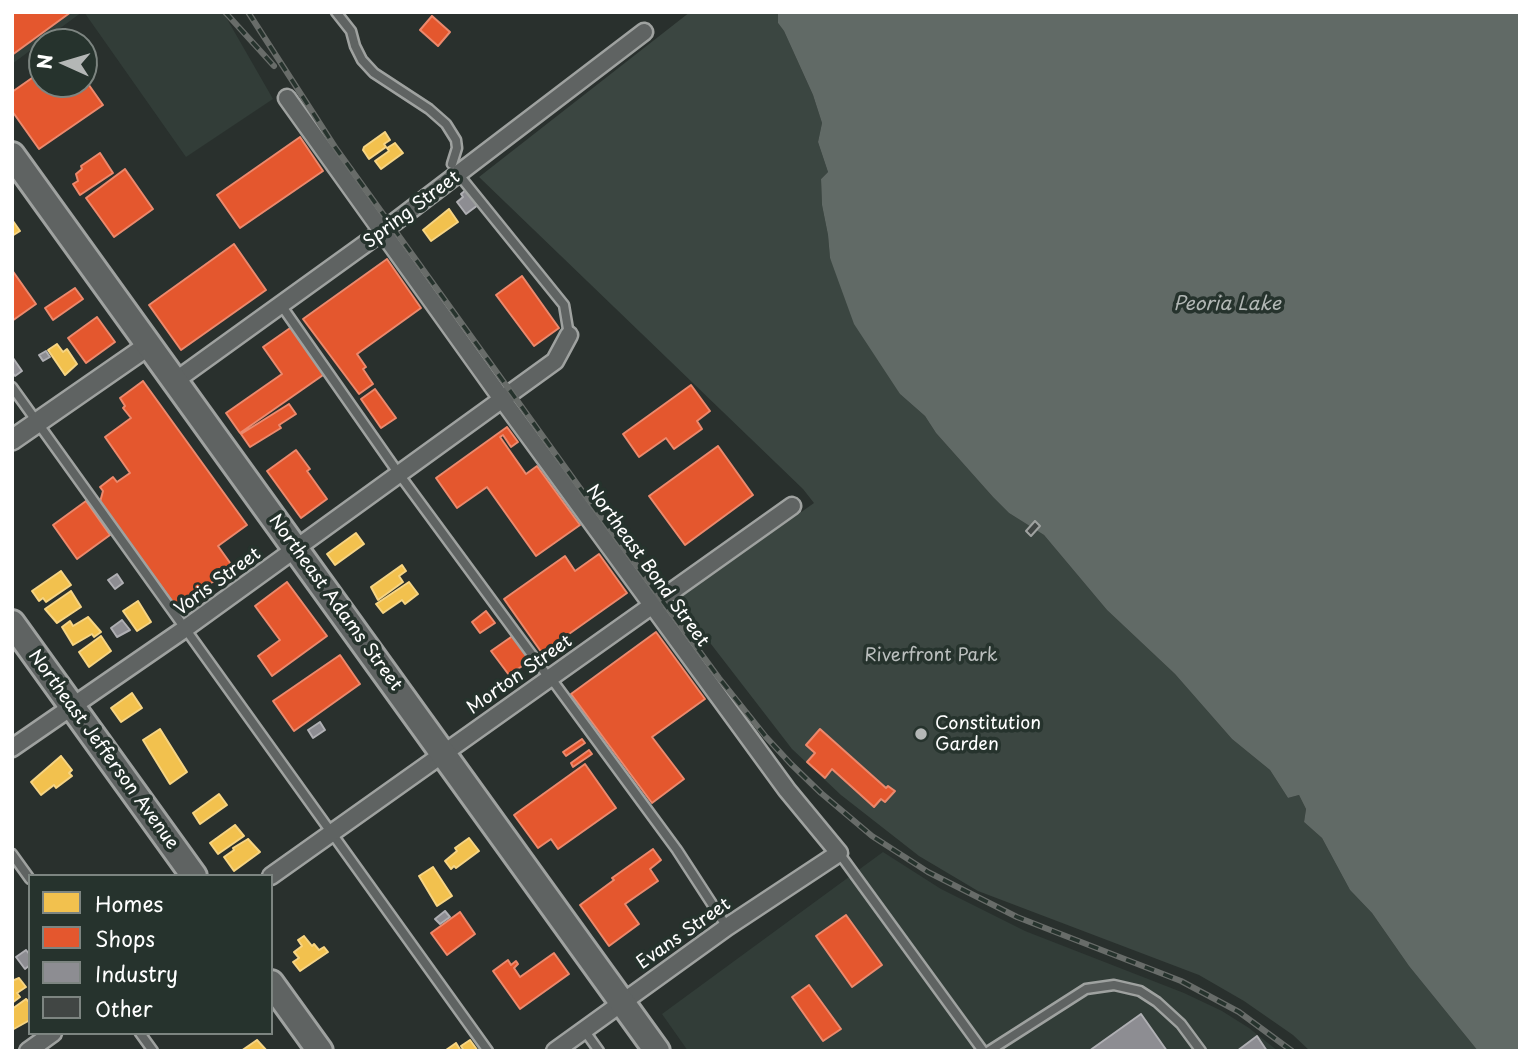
<!DOCTYPE html>
<style>
body{margin:0}
#map{position:relative;width:1532px;height:1063px;overflow:hidden;background:#29302d;font-family:"Playpen Sans",sans-serif}
canvas{display:block}
.frame{position:absolute;inset:0;border:14px solid #fff;pointer-events:none}
.legend{position:absolute;left:28px;top:874px;width:245px;height:161px;box-sizing:border-box;background:#26332d;border:2px solid #7d8581;margin:0;padding:9px 12px;list-style:none;font-size:21px;color:#fff}
.legend li{display:flex;align-items:center;gap:14px;height:35px}
.legend b{width:35px;border:2px solid #7d8581}
.north{position:absolute;left:28px;top:28px;width:70px;height:70px;box-sizing:border-box;background:#26332d;border:2px solid #7d8581;border-radius:50%;rotate:274deg;font-size:19px;font-weight:700;line-height:28px;text-align:center;color:#fff}
.north::after{content:'';display:block;margin:auto;width:24px;height:32px;background:#b4b7b6;clip-path:polygon(50% 0,100% 100%,50% 72%,0 100%)}
</style>
<div id="map">
<canvas width="1532" height="1063"></canvas>
<div class="frame"></div>
<ul class="legend">
<li><b style="height:19px;background:#f2c14e"></b>Homes</li>
<li><b style="height:19px;background:#e4572e"></b>Shops</li>
<li><b style="height:19px;background:#8d8d92"></b>Industry</li>
<li><b style="height:19px;background:#414644"></b>Other</li>
</ul>
<div class="north">N</div>
</div>
<script>
const g = document.querySelector('canvas').getContext('2d');
g.lineJoin = 'round';
function fillPath(path, color) {
  g.fillStyle = color;
  g.fill(path, 'evenodd');
}
function shape(rows) {
  const path = new Path2D();
  for (const r of rows) {
    path.moveTo(r[0], r[1]);
    for (let i = 2; i < r.length; i += 2) path.lineTo(r[i], r[i + 1]);
  }
  return path;
}
function trace(path, color, width, dash) {
  g.strokeStyle = color;
  g.lineWidth = width;
  g.lineCap = dash ? 'butt' : 'round';
  g.setLineDash(dash || []);
  g.stroke(path);
}
function write(font, color, halo, rows, align = 'center') {
  g.font = font + ' "Playpen Sans",sans-serif';
  g.lineWidth = 7;
  g.setLineDash([]);
  g.textBaseline = 'middle';
  g.strokeStyle = halo;
  g.fillStyle = color;
  for (const [text, x, y, turn = 0] of rows) {
    g.save();
    g.translate(x, y);
    g.rotate((+turn || 0) * Math.PI / 180);
    g.textAlign = isNaN(turn) ? turn : align;
    if (halo) g.strokeText(text, 0, 0);
    g.fillText(text, 0, 0);
    g.restore();
  }
}
const built = shape([
 [12,12,82,12,12,64],
 [84,12,223,12,273,99,186,157],
 [883,852,941,889,1025,931,1184,993,1222,1011,1249,1028,1278,1051,688,1051,662,1014]
]);
const green = shape([
 [690,12,778,12,778,23,784,31,813,95,822,123,818,142,828,172,821,179,822,205,828,235,830,258,900,394,925,416,936,433,993,497,1009,513,1044,535,1107,610,1175,674,1232,739,1270,770,1288,798,1299,795,1306,809,1304,822,1322,838,1350,890,1372,913,1409,966,1478,1051,1310,1051,1293,1035,1244,1001,1199,975,978,891,919,856,841,795,792,749,677,600,814,503,803,489,479,177]
]);
const water = shape([
 [778,12,1520,12,1520,1051,1478,1051,1409,966,1372,913,1350,890,1322,838,1304,822,1306,809,1299,795,1288,798,1270,770,1232,739,1175,674,1107,610,1044,535,1009,513,993,497,936,433,925,416,900,394,854,324,830,258,828,235,822,205,821,179,828,172,818,142,822,123,813,95,784,31,778,23]
]);
const homes = shape([
 [385,132,390,140,384,144,386,147,369,159,363,150,364,147,385,132],
 [395,143,403,153,381,169,375,161,389,151,387,148,395,143],
 [449,209,458,222,431,241,423,230,449,209],
 [13,221,20,231,12,236,12,222,13,221],
 [57,344,63,352,67,349,77,364,65,375,48,350,57,344],
 [356,533,364,544,335,565,327,554,356,533],
 [402,565,406,571,399,576,403,582,378,600,371,587,402,565],
 [61,571,71,585,46,602,43,598,39,601,32,591,61,571],
 [409,582,418,594,405,604,402,600,383,613,376,604,409,582],
 [71,591,81,607,57,623,45,609,71,591],
 [138,601,151,622,137,631,123,611,138,601],
 [88,617,101,632,94,637,92,634,73,645,62,627,70,621,73,626,88,617],
 [101,636,111,651,89,667,79,652,101,636],
 [132,693,142,708,121,722,111,708,132,693],
 [160,729,187,772,170,784,143,740,160,729],
 [61,756,72,770,69,773,72,776,56,788,54,785,41,795,31,782,61,756],
 [219,794,227,805,200,824,193,813,219,794],
 [235,825,244,836,218,854,210,843,235,825],
 [469,838,479,851,456,868,454,866,451,869,445,861,457,851,455,848,469,838],
 [248,839,260,852,234,871,224,857,234,850,233,848,248,839],
 [433,867,452,896,437,906,419,876,433,867],
 [304,936,312,946,314,944,319,950,324,947,328,952,300,971,293,962,299,958,294,952,302,946,298,940,304,936],
 [19,978,26,987,17,993,20,997,12,1003,12,981,19,978],
 [26,999,30,1003,30,1020,12,1030,12,1009,26,999],
 [257,1040,267,1051,241,1051,257,1040],
 [470,1040,478,1051,464,1051,461,1046,470,1040],
 [456,1043,461,1051,447,1051,446,1050,456,1043]
]);
const shops = shape([
 [12,12,71,12,12,55,12,12],
 [432,16,450,32,438,46,420,30,432,16],
 [42,71,42,84,84,84,84,78,103,105,39,149,12,111,12,92,42,71],
 [300,137,323,171,240,228,217,195,300,137],
 [100,153,113,173,80,195,73,184,78,181,76,174,82,169,81,166,100,153],
 [125,169,153,209,114,237,86,198,125,169],
 [234,244,266,290,181,350,149,305,234,244],
 [387,259,421,308,357,354,366,367,363,369,373,384,359,394,303,319,387,259],
 [12,270,36,304,12,321,12,270],
 [522,276,559,328,534,346,496,295,522,276],
 [75,288,83,299,53,320,45,308,75,288],
 [97,317,115,342,86,363,68,338,97,317],
 [293,326,326,373,240,433,226,413,282,374,263,347,293,326],
 [143,381,247,525,218,546,233,567,177,608,100,502,103,491,100,487,113,477,117,482,130,473,105,437,131,418,123,408,125,406,120,398,143,381],
 [691,385,710,411,697,421,702,429,674,449,666,438,639,457,623,434,691,385],
 [375,389,396,418,381,428,361,399,375,389],
 [289,404,296,414,279,425,281,428,250,447,241,434,289,404],
 [507,427,518,442,511,447,503,435,500,437,526,474,537,466,580,525,536,556,487,487,457,508,436,478,507,427],
 [718,446,753,495,685,545,649,496,718,446],
 [296,450,310,469,307,471,327,499,301,518,267,471,296,450],
 [86,501,110,535,77,559,53,525,86,501],
 [599,554,627,593,542,653,504,599,565,556,575,571,599,554],
 [287,582,327,636,272,676,258,656,280,640,255,606,287,582],
 [486,611,495,623,480,633,472,622,486,611],
 [656,632,705,699,652,737,684,779,652,803,571,694,656,632],
 [514,635,531,660,509,675,491,651,514,635],
 [340,655,360,684,294,731,273,701,340,655],
 [820,729,886,788,888,786,895,791,885,802,881,799,874,807,832,769,825,778,807,762,815,753,806,745,820,729],
 [582,739,585,743,566,756,563,752,582,739],
 [589,750,592,754,573,767,571,763,589,750],
 [585,764,616,808,558,849,551,839,538,848,514,815,585,764],
 [653,849,661,860,650,869,658,881,625,904,639,924,609,946,580,905,614,880,612,878,653,849],
 [460,912,475,934,447,955,431,933,460,912],
 [846,915,882,965,852,987,816,936,846,915],
 [554,953,569,974,520,1009,493,971,508,960,511,965,516,961,518,964,514,968,520,977,554,953],
 [809,985,841,1029,823,1041,792,997,809,985]
]);
const industry = shape([
 [467,189,478,205,466,214,457,202,463,197,461,194,467,189],
 [46,351,50,357,43,361,39,355,46,351],
 [13,358,22,371,15,376,12,372,13,358],
 [117,574,123,583,115,589,108,580,117,574],
 [122,620,130,630,117,637,111,628,122,620],
 [320,722,325,730,313,738,308,730,320,722],
 [445,911,450,917,440,924,435,919,445,911],
 [26,950,30,955,30,965,25,969,16,957,26,950],
 [1141,1014,1167,1051,1089,1051,1141,1014],
 [1257,1036,1267,1051,1237,1051,1257,1036]
]);
const building = shape([
 [1035,521,1040,526,1031,536,1026,531,1035,521]
]);
const service = shape([
 [336,12,351,31,355,46,362,60,374,73,429,109,446,124,456,140,457,148,452,164],
 [459,175,564,305,569,335],
 [281,305,399,474,549,678],
 [12,387,488,1051],
 [550,677,677,850,727,927],
 [839,853,983,1051],
 [12,854,30,879],
 [584,1030,599,1051],
 [140,1033,153,1051],
 [989,1051,1086,989,1114,985,1140,991,1157,1002,1181,1024,1201,1051]
]);
const minor = shape([
 [287,98,502,399,787,790,839,853,727,927,555,1051],
 [175,381,383,231,644,32],
 [12,748,186,628,555,361,569,335],
 [271,876,792,506],
 [28,1051,53,1033]
]);
const tertiary = shape([
 [12,440,149,345]
]);
const primary = shape([
 [12,155,657,1051],
 [12,623,194,876],
 [271,983,320,1051]
]);
const rail = shape([
 [225,12,274,66],
 [248,12,335,147,580,488,719,678,766,737,791,764,821,793,872,836,928,872,1017,917,1181,981,1239,1012,1292,1051]
]);
const markers = [
 [921,734,7,"#b4b7b6"]
];
const streetNames = [
 ["Spring Street",412,210,-37],
 ["Northeast Bond Street",647,566,54],
 ["Voris Street",218,582,-36],
 ["Northeast Adams Street",335,603,54],
 ["Morton Street",520,675,-35],
 ["Northeast Jefferson Avenue",103,750,54],
 ["Evans Street",684,934,-35]
];
const parkNames = [
 ["Riverfront Park",931,656]
];
const poiNames = [
 ["Constitution",935,724],
 ["Garden",935,745]
];
const waterNames = [
 ["Peoria Lake",1227,305]
];
fillPath(built, '#323d38');
fillPath(green, '#3b4641');
fillPath(water, '#616a66');
fillPath(homes, '#f2c14e');
trace(homes, '#f6d483', 2);
fillPath(shops, '#e4572e');
trace(shops, '#ec896d', 2);
fillPath(industry, '#8d8d92');
trace(industry, '#afafb3', 2);
fillPath(building, '#414644');
trace(building, '#9fa2a0', 2);
trace(service, '#9fa2a0', 13);
trace(minor, '#9fa2a0', 21);
trace(tertiary, '#9fa2a0', 24);
trace(primary, '#9fa2a0', 30);
trace(service, '#5f6362', 8);
trace(minor, '#5f6362', 16);
trace(tertiary, '#5f6362', 19);
trace(primary, '#5f6362', 24);
trace(rail, '#686c69', 6);
trace(rail, '#26332d', 3.5, [10]);
for (const [x, y, r, color] of markers) {
  const dot = new Path2D();
  dot.arc(x, y, r, 0, 2 * Math.PI);
  g.fillStyle = color;
  g.fill(dot);
  trace(dot, '#26332d', 2.5);
}
write('18px', '#fff', '#26332d', streetNames);
write('18px', '#bbbfbe', '#26332d', parkNames);
write('18px', '#fff', '#26332d', poiNames, 'left');
write('italic 19px', '#b3b8b6', '#26332d', waterNames);
</script>
